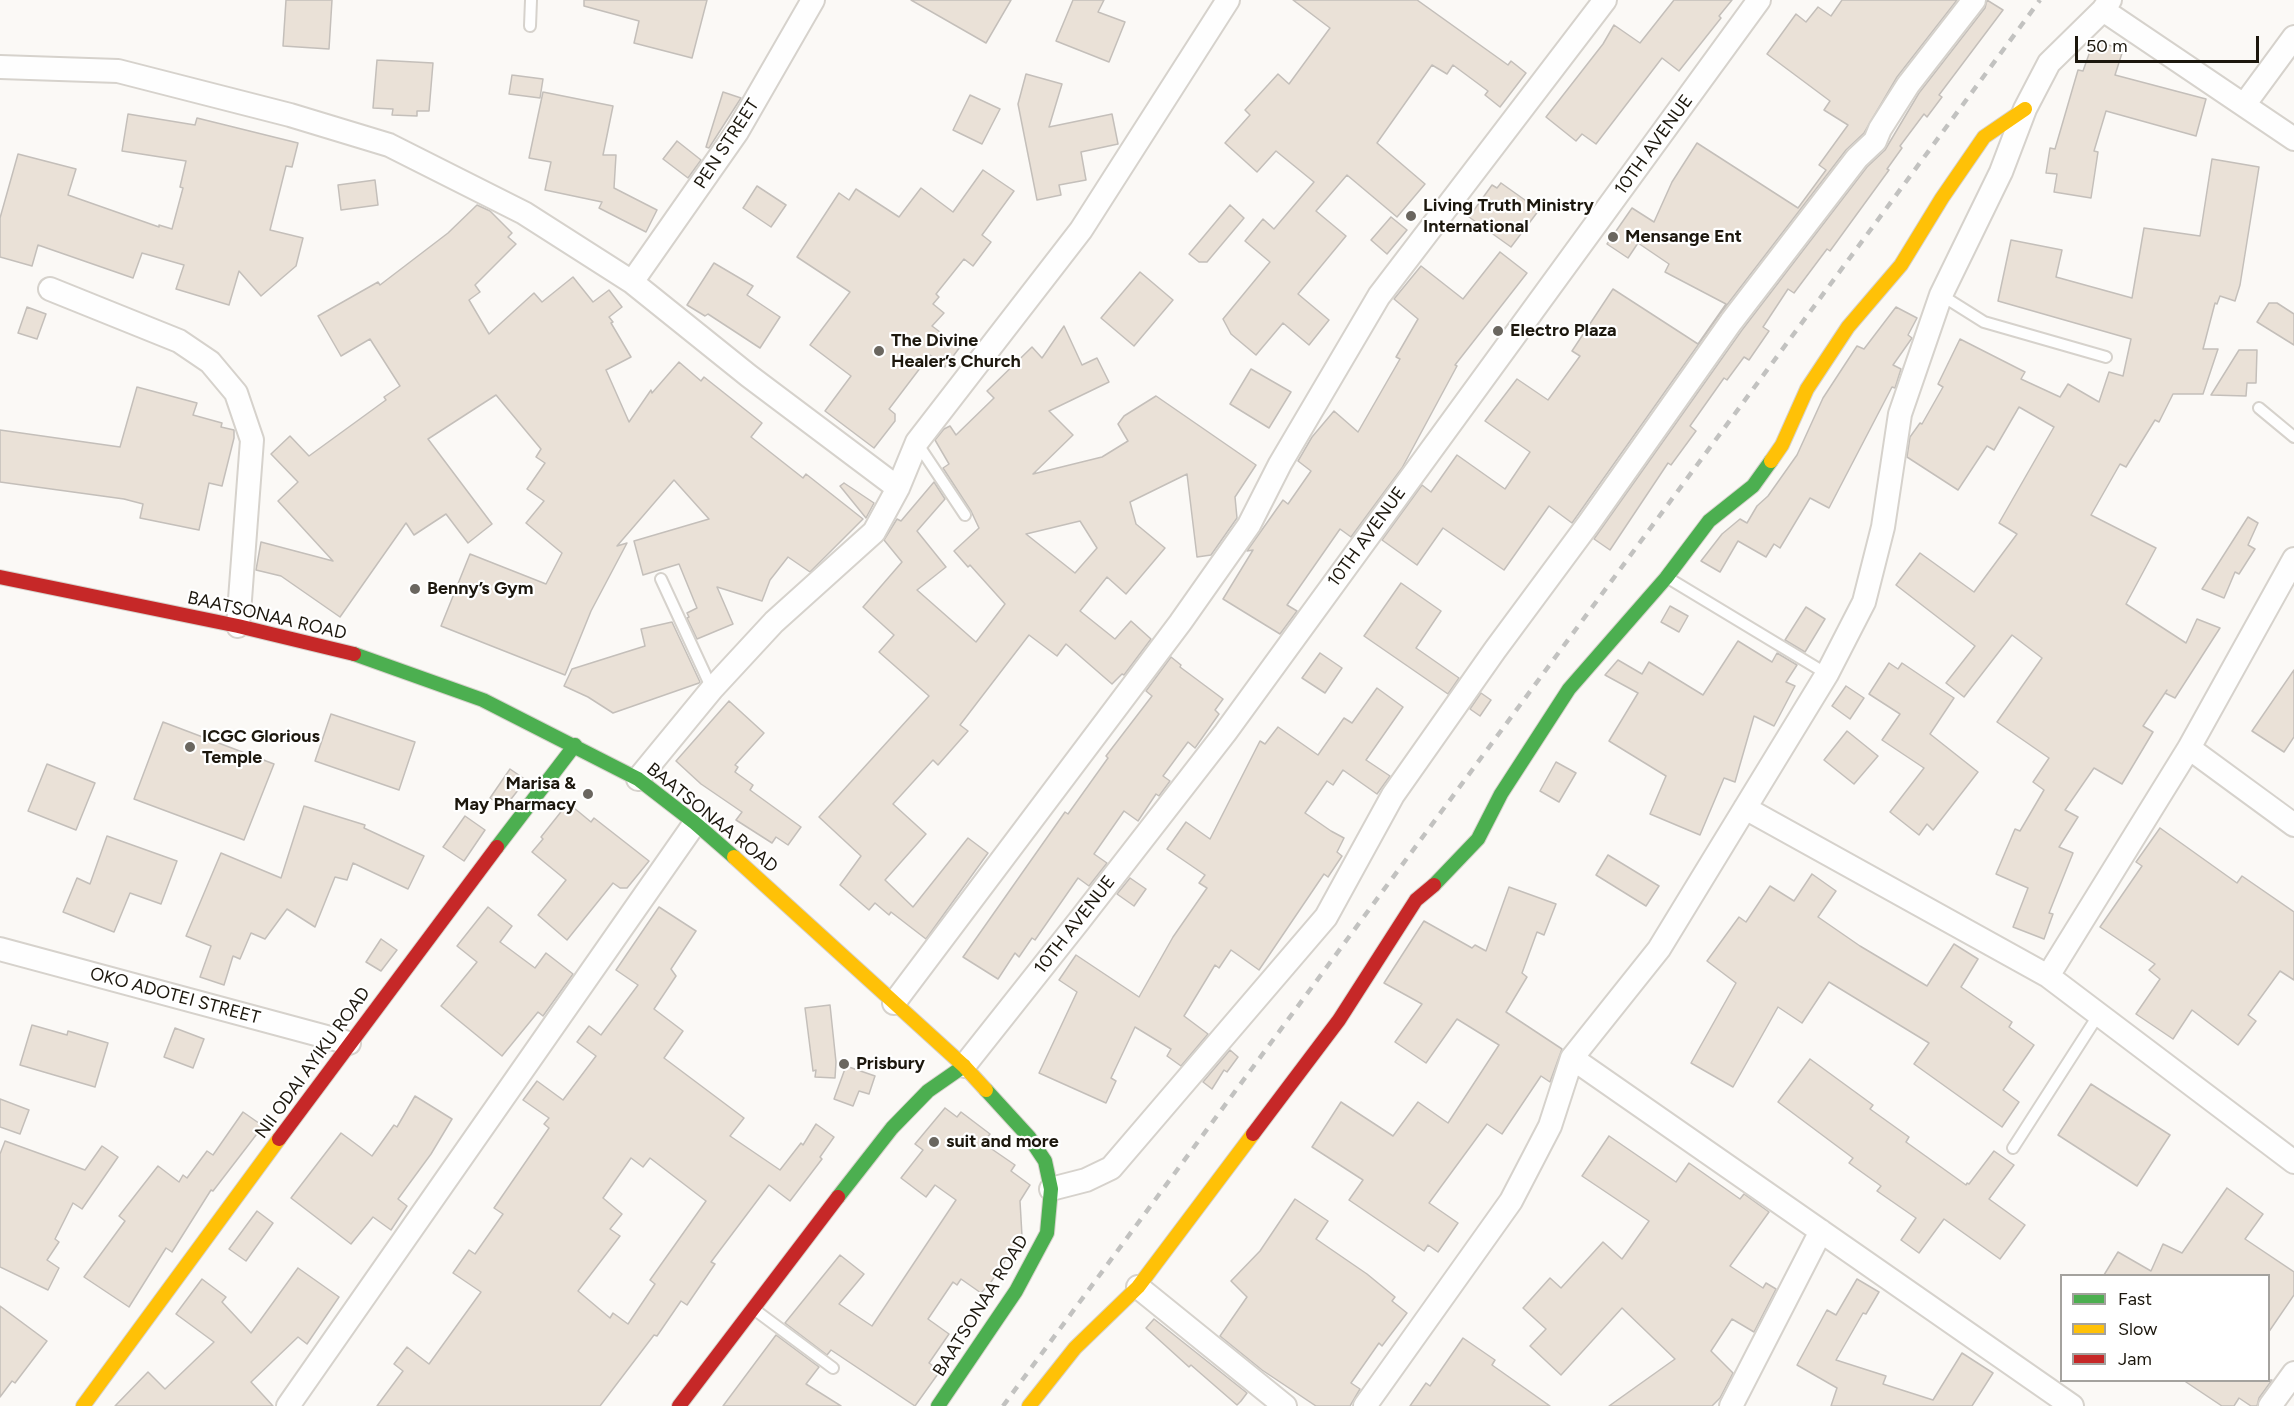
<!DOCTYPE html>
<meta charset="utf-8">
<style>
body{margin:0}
#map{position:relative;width:2294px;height:1406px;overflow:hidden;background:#fbf9f6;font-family:Figtree,sans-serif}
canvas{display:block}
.legend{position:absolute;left:2060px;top:1274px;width:210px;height:108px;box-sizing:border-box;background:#fff;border:2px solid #a4a29e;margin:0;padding:8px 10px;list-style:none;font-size:18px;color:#1c170d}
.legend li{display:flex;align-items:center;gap:12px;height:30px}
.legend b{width:30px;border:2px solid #a4a29e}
.scale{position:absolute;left:2075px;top:36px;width:184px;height:27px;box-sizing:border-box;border:3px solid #1c170d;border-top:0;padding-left:8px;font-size:18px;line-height:21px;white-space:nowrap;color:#1c170d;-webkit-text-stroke:4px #fff;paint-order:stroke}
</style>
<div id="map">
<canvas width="2294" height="1406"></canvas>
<ul class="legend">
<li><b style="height:8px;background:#4caf50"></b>Fast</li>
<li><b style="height:8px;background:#ffc107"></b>Slow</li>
<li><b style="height:8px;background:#c62828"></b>Jam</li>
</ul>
<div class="scale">50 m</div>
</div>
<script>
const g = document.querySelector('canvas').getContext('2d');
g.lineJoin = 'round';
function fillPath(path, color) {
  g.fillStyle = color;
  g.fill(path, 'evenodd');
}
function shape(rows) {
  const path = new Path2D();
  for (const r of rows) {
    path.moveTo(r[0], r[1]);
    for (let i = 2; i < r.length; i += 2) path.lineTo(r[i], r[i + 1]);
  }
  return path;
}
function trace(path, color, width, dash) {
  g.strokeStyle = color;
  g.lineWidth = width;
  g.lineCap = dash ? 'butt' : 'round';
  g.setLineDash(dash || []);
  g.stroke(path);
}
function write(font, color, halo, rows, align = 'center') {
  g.font = font + ' Figtree,sans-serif';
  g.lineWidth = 4.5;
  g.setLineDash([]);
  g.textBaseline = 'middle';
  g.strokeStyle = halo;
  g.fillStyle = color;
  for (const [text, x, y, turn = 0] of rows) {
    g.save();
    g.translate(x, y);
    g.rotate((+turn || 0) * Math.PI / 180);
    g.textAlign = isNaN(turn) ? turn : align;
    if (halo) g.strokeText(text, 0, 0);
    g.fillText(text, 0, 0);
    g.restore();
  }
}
const building = shape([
 [286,0,332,0,329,49,283,46,286,0],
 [584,0,707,0,692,58,634,43,639,21,584,6,584,0],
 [911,0,1011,0,986,43,911,0],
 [1073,0,1104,0,1098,12,1125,22,1109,62,1056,41,1073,0],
 [1293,0,1417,0,1508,65,1511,61,1526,73,1500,107,1485,95,1488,91,1453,65,1447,74,1432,65,1377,143,1425,184,1397,217,1347,175,1316,211,1346,236,1298,294,1329,320,1309,345,1283,323,1256,355,1231,334,1223,319,1270,262,1245,241,1263,219,1274,229,1314,182,1276,151,1257,172,1225,143,1250,115,1245,110,1278,74,1289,84,1330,28,1293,0],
 [1674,0,1732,0,1719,16,1721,18,1679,71,1662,58,1596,144,1582,134,1576,141,1546,117,1603,44,1614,25,1640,43,1674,0],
 [1842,0,1957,0,1897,77,1864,133,1846,150,1720,314,1572,523,1549,506,1504,570,1443,528,1417,565,1382,540,1422,485,1431,492,1457,455,1505,489,1530,452,1485,421,1517,379,1548,400,1580,356,1572,351,1613,289,1698,344,1726,304,1665,272,1669,264,1638,243,1628,258,1607,244,1632,208,1654,222,1672,182,1697,143,1798,208,1826,170,1819,165,1848,125,1824,110,1830,101,1767,54,1796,14,1806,22,1818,7,1831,16,1842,0],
 [1987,0,2003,10,1939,95,1942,97,1927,117,1924,114,1900,146,1902,148,1887,169,1889,170,1830,251,1827,249,1794,293,1788,289,1763,327,1769,331,1749,360,1744,357,1727,380,1724,378,1690,426,1696,431,1671,465,1668,463,1610,550,1594,539,1742,330,1867,167,1885,150,1919,93,1985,8,1987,0],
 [2094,40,2123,50,2115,75,2206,99,2196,136,2106,111,2094,151,2098,152,2091,198,2054,192,2057,174,2046,173,2050,148,2055,149,2078,70,2083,71,2094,40],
 [377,60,433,63,429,111,417,111,417,116,392,115,393,109,373,108,377,60],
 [1026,74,1062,84,1049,127,1112,114,1118,144,1081,152,1086,180,1059,185,1061,195,1037,200,1018,104,1026,74],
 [512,75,543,79,540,98,509,94,512,75],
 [543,92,613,106,603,155,616,155,614,188,657,210,646,232,599,208,602,202,545,190,551,162,529,158,543,92],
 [723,92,741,98,709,148,706,147,723,92],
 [970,95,1000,109,982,144,953,130,970,95],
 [128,114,195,125,197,118,298,143,292,167,286,166,270,230,303,238,296,266,261,296,239,271,229,305,176,289,184,265,142,253,133,278,38,245,32,266,0,257,0,218,18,154,76,169,68,195,159,227,159,225,172,229,183,188,180,187,186,161,122,151,128,114],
 [677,141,701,160,688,178,663,159,677,141],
 [2212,159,2259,167,2240,285,2235,301,2220,296,2217,304,2215,303,2203,349,2218,349,2203,394,2173,394,2159,422,2155,420,2126,467,2120,464,2091,515,2156,548,2126,604,2186,643,2197,619,2220,628,2175,698,2165,693,2167,690,2143,726,2153,732,2122,784,2094,768,2065,810,2078,817,2059,847,2073,853,2049,913,2053,914,2044,939,2013,927,2028,888,1996,874,2015,829,2020,831,2044,790,2033,782,2049,758,1997,722,2042,658,2012,635,1964,697,1946,683,1975,646,1896,585,1920,553,1974,592,2017,534,1999,523,2054,427,2019,407,1994,450,1987,446,1958,490,1907,457,1910,437,1920,423,1922,424,1943,387,1938,384,1960,339,2025,372,2021,379,2060,397,2068,384,2099,402,2109,372,2123,376,2131,339,1998,301,2011,240,2062,250,2056,277,2132,298,2144,228,2200,236,2212,159],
 [983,170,1014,191,982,235,991,242,973,266,964,259,936,294,939,297,933,304,944,313,932,326,960,347,945,367,930,355,889,409,895,414,895,421,874,448,825,411,851,376,810,345,850,292,797,257,839,193,849,200,856,189,899,217,921,188,953,212,983,170],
 [375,180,378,205,341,210,338,185,375,180],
 [1501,183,1539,210,1511,247,1469,217,1492,185,1497,188,1501,183],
 [757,186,786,205,771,227,743,208,757,186],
 [477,205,490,211,512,233,508,237,516,244,475,285,480,292,469,300,489,334,534,293,542,302,573,277,593,302,609,290,622,307,609,317,613,322,611,323,631,357,606,370,629,422,651,390,652,393,679,362,701,381,704,377,762,423,751,437,803,478,806,474,863,519,810,572,788,557,770,580,762,601,717,587,733,624,697,639,687,618,689,617,687,613,697,608,679,564,643,575,634,541,709,519,674,480,617,546,627,543,591,611,565,675,441,626,470,554,546,584,562,553,526,523,544,501,527,489,545,463,536,457,541,449,496,395,428,439,492,524,468,543,446,514,414,535,406,523,340,617,281,576,256,570,261,542,333,561,278,501,298,482,271,454,290,436,309,456,386,400,384,397,400,386,370,339,341,356,318,316,378,282,380,285,448,233,477,205],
 [1230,205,1244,218,1207,262,1199,262,1189,254,1230,205],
 [1391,217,1407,230,1387,254,1371,240,1391,217],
 [1500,252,1527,273,1455,365,1457,366,1402,468,1351,537,1340,529,1287,605,1297,611,1280,634,1223,599,1253,550,1247,551,1283,500,1288,504,1311,471,1298,461,1312,437,1334,411,1358,432,1400,359,1396,357,1418,319,1394,299,1421,266,1463,299,1500,252],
 [714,263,753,286,747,295,780,317,760,348,708,314,705,316,687,305,714,263],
 [1140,272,1173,300,1134,346,1101,318,1140,272],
 [2269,303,2277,303,2294,314,2294,345,2257,322,2269,303],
 [27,307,46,314,37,339,18,333,27,307],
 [1896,307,1917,318,1908,335,1912,338,1893,365,1901,369,1895,388,1892,387,1829,508,1810,498,1780,548,1774,544,1766,557,1738,541,1720,572,1701,561,1722,534,1740,519,1747,523,1757,506,1768,496,1797,455,1823,398,1857,346,1864,349,1896,307],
 [1064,326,1082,365,1097,358,1109,382,1049,411,1073,435,1033,474,1102,457,1128,441,1118,424,1124,416,1156,396,1256,465,1235,497,1237,518,1211,555,1197,557,1187,474,1130,502,1136,524,1165,548,1126,594,1107,577,1080,611,1115,639,1131,621,1151,639,1124,675,1122,674,1112,684,1066,644,1057,656,1029,635,960,725,968,731,938,765,933,760,893,804,926,834,885,880,913,907,968,838,988,853,926,939,891,912,889,915,875,903,869,910,840,885,861,856,819,817,929,696,879,652,894,635,863,607,902,562,884,540,897,519,901,521,934,482,945,499,917,531,946,567,917,590,976,642,1005,604,970,565,968,567,954,551,979,528,971,511,943,468,949,464,935,440,944,429,950,426,956,435,994,398,987,391,1032,347,1042,358,1064,326],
 [1080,521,1097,548,1075,573,1026,534,1080,521],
 [2239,350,2257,350,2256,383,2247,383,2246,396,2211,395,2239,350],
 [1251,369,1291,392,1269,428,1230,404,1251,369],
 [137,387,197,403,193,415,222,423,221,427,234,430,234,438,222,486,209,483,199,530,140,518,143,504,124,499,0,482,0,430,120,447,137,387],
 [844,483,874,503,866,518,840,486,844,483],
 [2248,517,2258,523,2248,545,2255,549,2239,574,2235,572,2224,598,2202,589,2248,517],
 [1401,583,1441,611,1416,648,1459,678,1448,694,1364,636,1401,583],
 [1670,606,1688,616,1679,632,1661,622,1670,606],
 [1806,607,1825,619,1805,652,1785,640,1806,607],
 [672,622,700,682,699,683,613,713,588,697,564,686,572,669,645,646,641,629,672,622],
 [1738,641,1772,662,1777,653,1797,665,1786,682,1795,686,1774,726,1754,716,1735,782,1724,778,1700,835,1650,814,1666,776,1609,741,1638,693,1605,675,1618,660,1642,674,1649,662,1703,695,1738,641],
 [1320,653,1342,668,1325,693,1302,678,1320,653],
 [1171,657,1181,665,1180,667,1223,699,1215,710,1219,714,1195,748,1188,742,1163,776,1170,781,1159,796,1156,794,1138,821,1124,811,1094,854,1107,863,1089,886,1078,878,1035,940,1032,938,1019,957,1015,953,998,979,963,957,1065,812,1068,814,1108,758,1106,756,1152,696,1146,691,1171,657],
 [1889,663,1898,669,1902,663,1954,698,1930,734,1978,772,1933,830,1927,824,1919,835,1890,812,1924,768,1882,740,1900,714,1869,694,1889,663],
 [2294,670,2294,737,2284,752,2252,731,2294,670],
 [1846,686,1864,698,1850,719,1832,706,1846,686],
 [1377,688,1403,707,1366,760,1390,776,1377,794,1343,770,1333,785,1327,781,1305,813,1331,831,1344,838,1337,852,1342,856,1328,877,1324,874,1259,970,1231,950,1219,968,1215,965,1184,1016,1208,1034,1181,1066,1167,1056,1171,1049,1135,1027,1111,1078,1116,1081,1106,1103,1039,1073,1077,992,1059,980,1076,955,1139,997,1173,937,1207,888,1199,883,1205,875,1167,849,1186,822,1210,839,1260,741,1265,744,1278,727,1318,755,1344,718,1352,723,1377,688],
 [1481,693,1491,700,1480,716,1470,709,1481,693],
 [729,701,764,733,735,765,738,767,735,772,753,785,750,790,801,827,788,845,776,837,772,843,736,820,742,812,701,784,676,761,729,701],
 [331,714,415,742,399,790,315,761,331,714],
 [163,722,274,764,244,840,134,799,163,722],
 [1847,731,1878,756,1854,784,1824,760,1847,731],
 [1556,762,1576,773,1559,802,1540,791,1556,762],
 [47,764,95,783,76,830,28,811,47,764],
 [510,769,526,780,504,808,490,798,510,769],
 [568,803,591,822,594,818,649,861,627,888,620,888,613,883,567,940,538,915,566,880,532,852,543,839,541,837,568,803],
 [304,806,365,825,364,828,424,856,408,889,353,863,347,880,335,877,315,927,287,909,265,939,251,933,240,959,233,956,224,985,200,977,211,946,186,936,221,853,281,878,304,806],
 [465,816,485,830,464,861,443,847,465,816],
 [2160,828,2237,883,2242,876,2294,912,2294,980,2280,971,2248,1015,2256,1021,2238,1045,2192,1010,2173,1039,2136,1014,2160,979,2149,970,2155,964,2100,927,2142,866,2136,862,2160,828],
 [107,836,177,861,161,904,130,893,114,932,63,912,77,878,90,884,107,836],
 [1608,855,1659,886,1646,906,1596,875,1608,855],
 [1812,874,1836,891,1818,917,1860,946,1927,986,1954,944,1978,959,1961,987,2012,1022,2009,1027,2034,1045,2003,1090,2019,1102,2002,1127,1914,1064,1929,1043,1829,982,1802,1023,1778,1007,1733,1087,1691,1063,1736,983,1707,961,1739,917,1746,922,1770,886,1794,901,1812,874],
 [1130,878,1146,889,1134,906,1117,894,1130,878],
 [1509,887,1556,904,1544,935,1537,932,1522,973,1527,977,1506,1012,1562,1049,1550,1082,1541,1076,1502,1134,1487,1124,1429,1203,1458,1223,1438,1252,1428,1245,1424,1251,1349,1200,1363,1180,1312,1147,1341,1102,1393,1136,1418,1102,1448,1123,1499,1045,1457,1019,1426,1063,1395,1042,1422,1004,1384,983,1424,921,1472,948,1475,945,1486,951,1509,887],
 [488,907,512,926,500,942,535,968,546,953,573,974,543,1016,538,1012,502,1056,441,1006,477,962,457,946,488,907],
 [659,907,696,931,671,969,676,976,654,1009,683,1031,664,1058,744,1118,730,1136,780,1170,801,1143,803,1145,816,1124,834,1137,820,1157,822,1159,790,1201,769,1185,711,1262,715,1264,687,1305,681,1301,657,1336,654,1335,600,1406,377,1406,403,1371,394,1364,407,1347,429,1364,481,1292,453,1273,469,1250,475,1254,503,1214,494,1208,549,1128,544,1124,549,1118,523,1100,537,1081,563,1100,596,1056,577,1042,589,1026,601,1035,638,985,616,970,659,907],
 [631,1158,643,1167,650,1158,706,1201,650,1280,655,1284,628,1324,613,1313,610,1318,578,1291,620,1236,610,1229,622,1214,603,1198,631,1158],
 [381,939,397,950,381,971,366,962,381,939],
 [830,1005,836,1062,835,1078,815,1077,816,1070,813,1071,805,1008,830,1005],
 [32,1025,67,1035,68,1031,108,1043,95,1087,20,1065,32,1025],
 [175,1028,204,1039,193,1068,164,1057,175,1028],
 [1230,1050,1238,1057,1227,1072,1224,1070,1212,1089,1203,1082,1230,1050],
 [1810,1059,1873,1105,1870,1109,1909,1137,1906,1142,1966,1185,1967,1183,1969,1184,1994,1151,2014,1165,1989,1199,2025,1225,2000,1259,1944,1219,1919,1253,1901,1240,1916,1218,1877,1191,1881,1186,1849,1163,1853,1158,1778,1102,1810,1059],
 [846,1066,875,1076,869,1094,859,1091,853,1106,834,1099,846,1066],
 [2091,1084,2170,1135,2137,1186,2058,1135,2091,1084],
 [415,1096,452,1119,431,1154,398,1199,407,1206,391,1230,373,1217,351,1244,291,1198,341,1133,372,1156,394,1125,397,1127,415,1096],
 [0,1099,29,1110,20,1134,0,1127,0,1099],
 [945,1108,957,1117,961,1112,990,1134,983,1143,1015,1165,1011,1171,1030,1185,1020,1201,1022,1236,991,1282,981,1293,961,1279,957,1285,953,1282,928,1319,949,1334,929,1363,940,1371,915,1406,831,1350,827,1355,785,1323,840,1255,864,1274,839,1304,872,1326,956,1200,935,1185,926,1197,901,1178,923,1150,915,1144,945,1108],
 [243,1112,263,1126,213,1191,211,1190,172,1252,166,1248,129,1307,84,1277,125,1221,119,1216,158,1166,179,1182,183,1175,187,1178,207,1151,213,1155,243,1112],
 [1609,1136,1676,1182,1689,1163,1740,1199,1744,1194,1769,1212,1730,1266,1763,1288,1766,1283,1776,1289,1754,1332,1732,1319,1711,1351,1733,1373,1720,1398,1712,1406,1609,1406,1675,1359,1622,1308,1561,1375,1530,1346,1546,1329,1523,1308,1550,1278,1561,1288,1603,1242,1622,1259,1649,1221,1582,1176,1609,1136],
 [5,1141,85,1170,102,1146,118,1157,82,1209,73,1203,55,1239,59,1242,47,1260,59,1268,48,1290,0,1267,0,1154,5,1141],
 [2227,1188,2263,1214,2245,1239,2294,1272,2294,1295,2268,1333,2268,1275,2104,1275,2118,1252,2151,1271,2163,1244,2182,1253,2227,1188],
 [1295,1199,1328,1221,1316,1239,1367,1274,1395,1297,1392,1301,1407,1313,1382,1346,1379,1343,1351,1383,1360,1389,1350,1406,1316,1406,1262,1370,1220,1336,1247,1297,1231,1281,1260,1251,1295,1199],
 [257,1211,273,1223,246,1261,229,1249,257,1211],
 [298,1268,339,1297,307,1344,298,1337,251,1382,273,1406,115,1406,148,1372,165,1389,214,1342,176,1314,202,1279,226,1297,222,1302,251,1333,298,1268],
 [1857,1279,1879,1292,1866,1314,1863,1313,1836,1360,1886,1376,1883,1384,1933,1400,1962,1353,1993,1373,1972,1406,1831,1406,1837,1388,1797,1365,1827,1310,1836,1315,1857,1279],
 [0,1306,47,1341,15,1383,12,1381,0,1397,0,1306],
 [1154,1319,1247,1393,1241,1401,1237,1405,1191,1365,1189,1367,1146,1328,1154,1319],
 [776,1335,819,1367,806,1384,841,1406,723,1406,776,1335],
 [1463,1338,1495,1360,1492,1365,1550,1406,1410,1406,1426,1383,1430,1386,1463,1338],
 [2183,1380,2272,1380,2259,1398,2257,1406,2251,1406,2239,1398,2234,1406,2222,1406,2183,1380]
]);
const lane = shape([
 [530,26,531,0],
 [1941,295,1984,322,2106,357],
 [2259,408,2294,437],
 [917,443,965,515],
 [1668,578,1827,674],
 [661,579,712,689],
 [2013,1148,2099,1014],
 [755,1310,833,1368]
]);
const street = shape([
 [2103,10,2294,139],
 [0,67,118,71,290,115,389,145,524,213,632,282,749,376,898,488],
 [2244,105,2294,37],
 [632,282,737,132,813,0],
 [50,289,179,341,210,362,236,393,252,440,238,626],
 [2189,748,2294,825],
 [638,779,712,689,774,622,874,532,898,488,917,442,1081,230,1228,0],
 [1745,808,2048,976,2294,1162],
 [0,949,349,1043],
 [2048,976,2189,748,2294,559],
 [894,1003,1180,623,1249,525,1280,464,1379,296,1605,0],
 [1572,1058,2072,1406],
 [964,1066,1079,921,1225,733,1759,0],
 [1051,1189,1086,1180,1111,1168,1326,917,1393,795,1495,650,1589,523,1731,322,1857,158,1875,141,1880,129,1908,85,1974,0],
 [1138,1287,1285,1406],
 [288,1406,695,823],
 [1365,1406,1511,1201,1550,1126,1572,1058,1659,949,1827,674,1864,602,1883,527,1900,414,1941,295,2001,172,2025,109,2049,63,2103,10,2110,0],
 [1731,1406,1821,1231],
 [2270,1406,2294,1373]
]);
const fast = shape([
 [354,654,483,700,638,779,695,823,734,857],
 [497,847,575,745],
 [1434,885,1478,839,1501,794,1569,689,1666,578,1709,521,1753,486,1771,461],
 [838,1197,892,1128,928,1091,964,1066],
 [938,1406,1016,1291,1047,1233,1051,1189,1045,1161,1029,1137,986,1090]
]);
const slow = shape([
 [1771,461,1782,445,1807,389,1848,327,1901,265,1942,198,1984,137,2025,109],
 [734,857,964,1066,986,1090],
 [83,1406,279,1139],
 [1029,1406,1075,1348,1138,1287,1253,1134]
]);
const jam = shape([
 [0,577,238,626,354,654],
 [1253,1134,1339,1020,1416,900,1434,885],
 [279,1139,497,847],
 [679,1406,838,1197]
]);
const rail = shape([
 [1003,1406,2040,0]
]);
const markers = [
 [1411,216,6,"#6a665f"],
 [1613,237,6,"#6a665f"],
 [1498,331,6,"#6a665f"],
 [879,351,6,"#6a665f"],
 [415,589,6,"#6a665f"],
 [190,747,6,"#6a665f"],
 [588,794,6,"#6a665f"],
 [844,1064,6,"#6a665f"],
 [934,1142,6,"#6a665f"]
];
const streetNames = [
 ["PEN STREET",727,144,-57],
 ["10TH AVENUE",1654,145,-54],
 ["10TH AVENUE",1367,537,-54],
 ["BAATSONAA ROAD",267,616,13],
 ["BAATSONAA ROAD",712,818,39],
 ["10TH AVENUE",1075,925,-52],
 ["OKO ADOTEI STREET",175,996,15],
 ["NII ODAI AYIKU ROAD",313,1063,-54],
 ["BAATSONAA ROAD",981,1306,-58]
];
const poiNames = [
 ["Living Truth Ministry",1423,206],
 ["International",1423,227],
 ["Mensange Ent",1625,237],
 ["Electro Plaza",1510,331],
 ["The Divine",891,341],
 ["Healer’s Church",891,362],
 ["Benny’s Gym",427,589],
 ["ICGC Glorious",202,737],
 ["Temple",202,758],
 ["Marisa &",576,784,"right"],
 ["May Pharmacy",576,805,"right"],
 ["Prisbury",856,1064],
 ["suit and more",946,1142]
];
fillPath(building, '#eae1d7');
trace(building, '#c4bfba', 1.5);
trace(lane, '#d6d2cc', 14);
trace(street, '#d6d2cc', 26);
trace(fast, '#d6d2cc', 16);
trace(slow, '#d6d2cc', 16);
trace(jam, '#d6d2cc', 16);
trace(lane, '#fefefe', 10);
trace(street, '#fefefe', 22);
trace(fast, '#4caf50', 14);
trace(slow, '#ffc107', 14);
trace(jam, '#c62828', 14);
trace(rail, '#c2c2c0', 4.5, [8, 8]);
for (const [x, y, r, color] of markers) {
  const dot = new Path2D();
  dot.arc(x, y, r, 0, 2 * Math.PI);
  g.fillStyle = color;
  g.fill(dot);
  trace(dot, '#fff', 2);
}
write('18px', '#1c170d', '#fff', streetNames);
write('bold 18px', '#1c170d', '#fff', poiNames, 'left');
</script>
